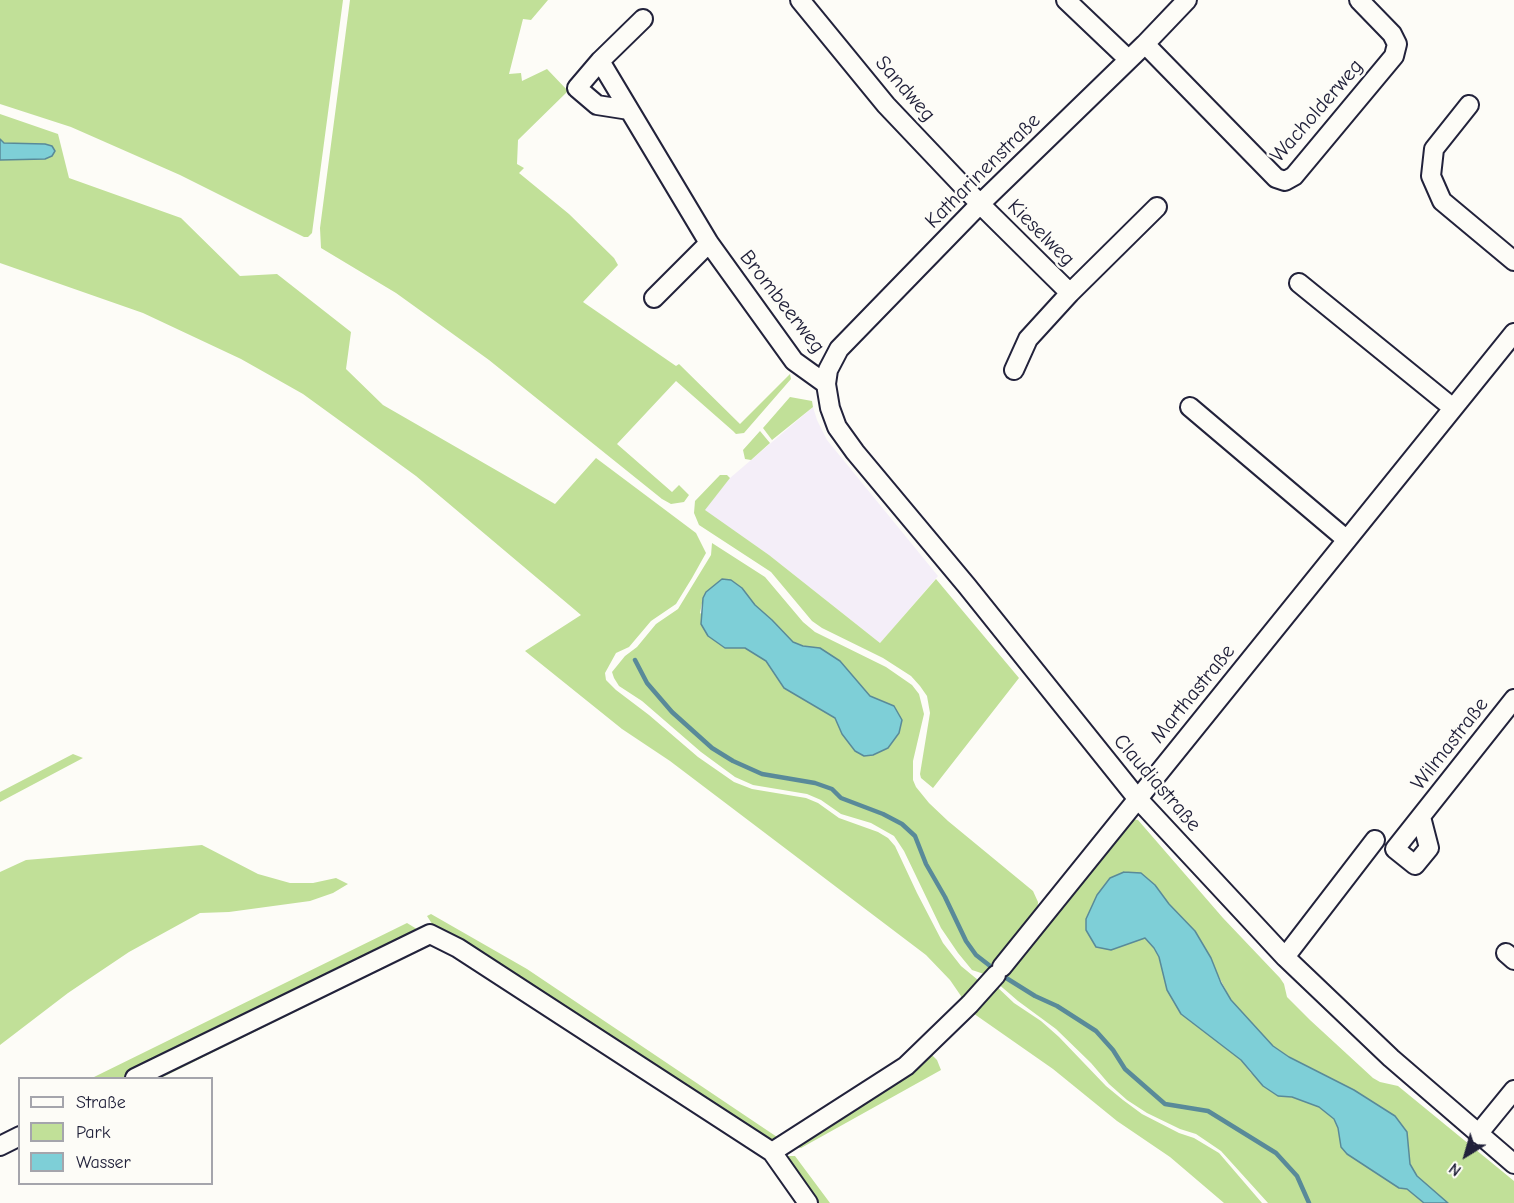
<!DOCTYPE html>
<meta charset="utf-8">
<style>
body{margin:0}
#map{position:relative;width:1514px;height:1203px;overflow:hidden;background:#fdfcf7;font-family:"Comic Neue",sans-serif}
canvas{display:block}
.legend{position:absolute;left:18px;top:1077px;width:195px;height:108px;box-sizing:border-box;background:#fdfcf7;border:2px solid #a5a5ac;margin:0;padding:8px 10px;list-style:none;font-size:18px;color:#22223b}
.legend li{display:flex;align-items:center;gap:12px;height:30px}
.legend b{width:30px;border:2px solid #a5a5ac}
.north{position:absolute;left:1436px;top:1125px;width:60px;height:60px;-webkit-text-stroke:4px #fdfcf7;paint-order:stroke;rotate:217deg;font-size:16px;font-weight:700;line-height:24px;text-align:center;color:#22223b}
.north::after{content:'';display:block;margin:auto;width:21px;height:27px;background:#22223b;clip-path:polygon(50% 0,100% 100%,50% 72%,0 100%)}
</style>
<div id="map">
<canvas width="1514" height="1203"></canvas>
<ul class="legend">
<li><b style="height:8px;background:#fdfcf7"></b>Straße</li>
<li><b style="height:16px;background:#c1e098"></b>Park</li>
<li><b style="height:16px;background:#7ecfd7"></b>Wasser</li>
</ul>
<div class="north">N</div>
</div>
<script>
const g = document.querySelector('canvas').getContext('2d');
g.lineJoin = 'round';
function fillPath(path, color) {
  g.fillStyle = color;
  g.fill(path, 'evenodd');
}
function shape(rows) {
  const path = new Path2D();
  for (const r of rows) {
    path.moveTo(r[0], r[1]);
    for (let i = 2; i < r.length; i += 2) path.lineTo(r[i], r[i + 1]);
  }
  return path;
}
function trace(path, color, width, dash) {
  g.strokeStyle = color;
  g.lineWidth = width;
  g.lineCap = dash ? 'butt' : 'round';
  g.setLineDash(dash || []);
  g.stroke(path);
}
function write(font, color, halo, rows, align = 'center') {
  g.font = font + ' "Comic Neue",sans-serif';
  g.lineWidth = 5;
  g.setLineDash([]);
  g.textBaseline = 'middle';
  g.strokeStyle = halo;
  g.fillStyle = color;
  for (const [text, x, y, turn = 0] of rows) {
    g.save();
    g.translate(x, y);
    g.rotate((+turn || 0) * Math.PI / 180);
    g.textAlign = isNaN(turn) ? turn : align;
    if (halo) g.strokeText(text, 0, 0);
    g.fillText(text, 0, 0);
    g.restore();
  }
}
const built = shape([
 [813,407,817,420,827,440,938,576,880,643,769,555,704,510,730,478]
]);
const green = shape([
 [0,0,343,0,312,233,308,237,304,237,180,175,71,127,0,104],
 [350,0,548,0,531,20,523,19,509,74,521,73,522,81,547,69,568,91,518,140,517,164,524,168,519,173,569,214,614,258,618,265,583,302,676,366,679,364,740,424,790,374,791,379,744,433,736,434,733,431,676,381,617,444,672,492,679,485,689,495,684,502,671,504,662,499,489,360,396,293,321,248,320,228],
 [0,114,58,134,69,178,181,218,240,276,277,274,351,332,346,369,383,405,555,504,596,458,696,533,706,553,692,578,676,604,651,621,629,647,616,653,605,673,606,680,616,690,649,715,698,757,734,782,752,789,806,798,818,803,839,818,878,832,888,838,895,846,917,893,943,943,961,966,978,980,986,979,964,1005,961,996,950,980,926,955,670,761,622,729,525,651,581,615,416,476,303,394,241,359,143,313,0,263],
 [790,397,812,401,813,407,772,440,763,428],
 [760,431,770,443,751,460,745,459,743,450],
 [720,475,727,475,730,478,705,510,769,555,880,643,936,579,1019,678,933,788,921,778,920,774,930,713,927,696,920,686,911,676,883,658,822,628,812,621,771,572,699,525,694,513,695,501],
 [712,543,765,577,803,622,815,632,886,667,912,685,919,694,924,714,913,761,913,780,916,787,929,803,948,821,1033,891,1038,902,1037,915,990,976,972,970,958,953,941,928,904,851,894,836,871,823,841,814,821,800,807,794,753,785,735,777,701,752,642,701,619,686,614,678,612,672,625,656,637,647,656,624,678,609,711,555],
 [742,588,755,605,772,620,793,642,803,646,820,648,840,661,870,696,894,706,855,751,842,734,835,718,784,688,766,661,700,613,703,598,706,592],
 [73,754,83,758,0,802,0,792],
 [1131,819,1138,820,1223,918,1280,978,1284,984,1287,997,1310,1020,1373,1078,1380,1082,1398,1086,1514,1181,1514,1203,1448,1203,1417,1176,1410,1164,1407,1132,1395,1116,1354,1090,1289,1057,1273,1046,1231,1000,1195,931,1169,904,1155,885,1111,950,1145,938,1154,948,1159,957,1167,990,1181,1014,1241,1060,1250,1072,1278,1096,1292,1097,1319,1107,1334,1119,1338,1128,1341,1147,1347,1154,1399,1188,1407,1189,1424,1203,1268,1203,1221,1151,1196,1134,1180,1129,1147,1113,1127,1100,1109,1084,1091,1063,1056,1029,1018,1001,996,982],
 [202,845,258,874,290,883,313,883,336,878,348,884,333,893,310,901,229,912,200,913,129,952,68,993,0,1045,0,872,26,860],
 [431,914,527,969,783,1141,771,1148,436,930,427,916],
 [407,923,420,931,122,1078,92,1078],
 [426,941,437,942,161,1078,147,1078],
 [994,984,1014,1003,1041,1021,1059,1037,1106,1086,1123,1100,1142,1114,1179,1133,1194,1138,1219,1153,1262,1203,1224,1203,1170,1157,1117,1121,1053,1069,970,1011],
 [928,1051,937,1060,941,1070,801,1148,794,1147],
 [787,1156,795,1156,830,1203,813,1203,788,1168]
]);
const water = shape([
 [0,139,4,143,45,144,52,146,55,151,52,156,45,159,0,160,0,139],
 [722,579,731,580,742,588,755,605,772,620,793,642,803,646,820,648,840,661,870,696,894,706,902,720,899,733,888,748,873,755,864,756,855,751,842,734,835,718,784,688,766,661,745,648,725,648,708,636,701,624,703,598,706,592,722,579],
 [1124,872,1141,873,1155,885,1169,904,1195,931,1211,958,1221,983,1231,1000,1273,1046,1289,1057,1354,1090,1395,1116,1407,1132,1410,1164,1417,1176,1448,1203,1424,1203,1407,1189,1399,1188,1347,1154,1341,1147,1338,1128,1334,1119,1319,1107,1292,1097,1278,1096,1263,1086,1241,1060,1181,1014,1167,990,1159,957,1154,948,1145,938,1111,950,1096,947,1086,930,1086,919,1097,895,1110,878,1124,872]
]);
const stream = shape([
 [635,660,647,683,672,712,712,748,733,761,762,774,815,783,832,789,841,798,883,814,902,824,915,836,926,864,945,897,966,941,976,955,1003,976,1035,996,1057,1006,1096,1031,1113,1050,1125,1069,1165,1104,1208,1111,1276,1153,1297,1176,1309,1203]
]);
const minor = shape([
 [800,0,886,105,980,204,1070,293],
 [1066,0,1128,59],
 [1187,0,1145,44,980,204,839,349,828,370,826,384,830,408,837,427,855,452,967,586,1137,798,1285,957,1391,1058,1514,1164],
 [643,19,600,61,709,243,794,361,826,384],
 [1145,44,1276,178,1285,181,1294,176,1394,56,1397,44,1392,34,1359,0],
 [600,61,577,88,597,105,629,110],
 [1469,105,1434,149,1431,176,1442,201,1514,261],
 [1299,283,1453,408],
 [654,298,709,243],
 [1014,370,1028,339,1070,293,1157,207],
 [1190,407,1347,540],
 [1421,817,1429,848,1415,865,1395,849,1514,699],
 [1506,953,1514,960],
 [1285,957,1375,840],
 [1002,967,1514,333],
 [135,1078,430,934,458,948,772,1152,808,1203],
 [1478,1134,1514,1090],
 [0,1146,20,1136],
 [772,1152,906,1066,970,1004,996,975]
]);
const streetNames = [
 ["Sandweg",905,89,49],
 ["Wacholderweg",1317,111,-49],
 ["Katharinenstraße",983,171,-45],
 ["Kieselweg",1041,233,45],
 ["Brombeerweg",782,302,52],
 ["Marthastraße",1193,694,-51],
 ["Wilmastraße",1450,744,-52],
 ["Claudiastraße",1157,783,49]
];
fillPath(built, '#f4eef8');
fillPath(green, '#c1e098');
fillPath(water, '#7ecfd7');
trace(water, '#598a99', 1.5);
trace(stream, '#598a99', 4.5);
trace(minor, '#22223b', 22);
trace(minor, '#fdfcf7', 18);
write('21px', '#22223b', '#fdfcf7', streetNames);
</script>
